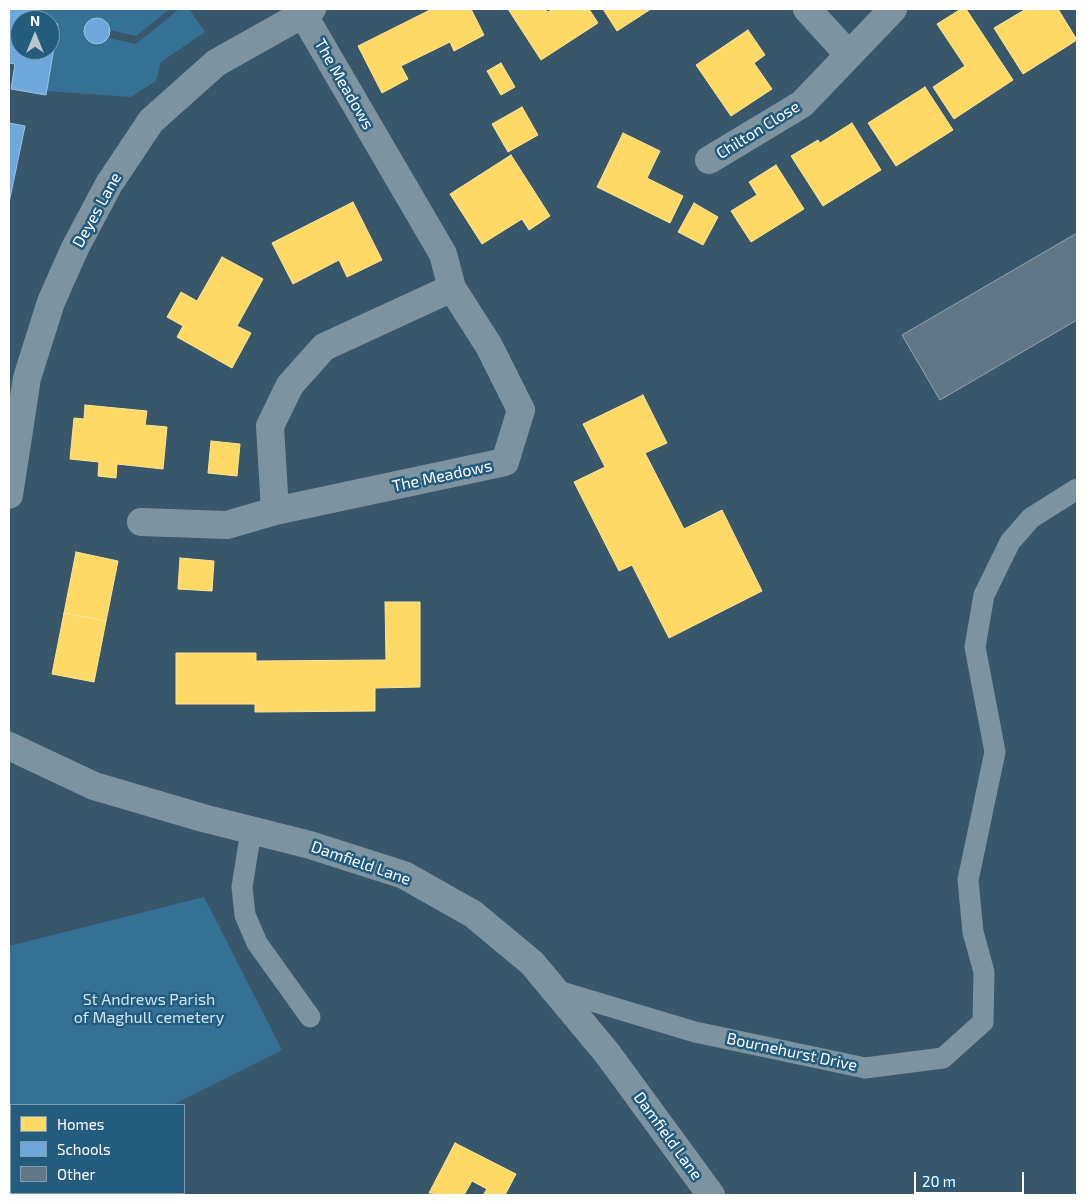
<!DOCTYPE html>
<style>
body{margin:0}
#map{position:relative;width:1086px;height:1204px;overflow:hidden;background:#38576a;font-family:"Exo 2",sans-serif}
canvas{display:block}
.frame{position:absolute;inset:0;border:10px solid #fff;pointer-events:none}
.legend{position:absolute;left:10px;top:1104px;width:175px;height:90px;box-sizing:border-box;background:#245c7e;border:1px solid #7c9db2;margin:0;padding:6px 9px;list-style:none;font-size:15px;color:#fff}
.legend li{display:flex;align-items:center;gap:10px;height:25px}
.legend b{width:25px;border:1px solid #7c9db2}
.north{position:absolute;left:10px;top:10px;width:50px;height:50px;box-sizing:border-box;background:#245c7e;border:1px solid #7c9db2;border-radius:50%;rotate:0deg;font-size:14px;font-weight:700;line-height:20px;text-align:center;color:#fff}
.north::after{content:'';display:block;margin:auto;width:18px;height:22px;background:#b9c4cb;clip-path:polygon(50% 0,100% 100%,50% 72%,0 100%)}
.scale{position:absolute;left:914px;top:1172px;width:110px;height:22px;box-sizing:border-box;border:2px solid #fff;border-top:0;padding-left:6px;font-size:15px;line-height:18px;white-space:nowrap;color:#fff;-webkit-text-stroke:4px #245c7e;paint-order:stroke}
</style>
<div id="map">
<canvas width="1086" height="1204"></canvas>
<div class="frame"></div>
<ul class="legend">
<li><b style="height:14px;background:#ffd966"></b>Homes</li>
<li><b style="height:14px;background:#6fa8dc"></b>Schools</li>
<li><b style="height:14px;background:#617786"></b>Other</li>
</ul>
<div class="north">N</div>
<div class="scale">20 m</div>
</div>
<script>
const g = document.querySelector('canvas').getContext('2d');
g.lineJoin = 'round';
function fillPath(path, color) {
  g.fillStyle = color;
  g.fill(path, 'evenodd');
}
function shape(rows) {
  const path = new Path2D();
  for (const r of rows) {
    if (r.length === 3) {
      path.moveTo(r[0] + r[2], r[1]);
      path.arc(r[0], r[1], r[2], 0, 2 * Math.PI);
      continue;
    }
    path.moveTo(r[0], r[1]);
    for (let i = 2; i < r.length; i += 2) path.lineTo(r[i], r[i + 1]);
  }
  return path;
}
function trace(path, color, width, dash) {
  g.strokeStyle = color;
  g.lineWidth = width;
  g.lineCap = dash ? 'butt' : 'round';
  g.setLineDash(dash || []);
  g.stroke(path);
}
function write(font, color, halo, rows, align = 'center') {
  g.font = font + ' "Exo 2",sans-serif';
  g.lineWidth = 5;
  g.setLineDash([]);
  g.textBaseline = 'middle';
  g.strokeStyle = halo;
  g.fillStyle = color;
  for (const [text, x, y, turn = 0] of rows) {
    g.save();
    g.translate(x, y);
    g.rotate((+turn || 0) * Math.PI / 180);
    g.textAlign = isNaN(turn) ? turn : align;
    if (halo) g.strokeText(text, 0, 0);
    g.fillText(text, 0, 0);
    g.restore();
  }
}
const green = shape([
 [37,9,170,9,136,36,110,30,104,20,94,18,85,24,84,35,90,43,100,45,109,38,136,44,179,9,189,9,205,32,161,62,156,81,131,97,46,91,58,24,50,23,50,20,35,20],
 [204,897,282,1050,172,1105,11,1105,11,1186,9,1188,9,946]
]);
const homes = shape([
 [432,9,471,9,484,35,454,51,450,42,401,66,408,79,382,93,358,46,432,9],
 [508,9,545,9,548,12,553,9,589,9,598,23,541,60,508,9],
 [603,9,651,9,617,31,603,9],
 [961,9,966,9,1013,80,954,119,933,87,965,66,937,24,961,9],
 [1026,9,1058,9,1077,40,1023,74,994,28,1026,9],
 [748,30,765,55,754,63,772,89,731,116,696,65,748,30],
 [501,63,515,87,501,95,487,71,501,63],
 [925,87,953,130,896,166,868,123,925,87],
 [522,107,538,135,508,152,492,124,522,107],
 [852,123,881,170,823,206,791,156,818,140,820,143,852,123],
 [623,133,660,151,647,178,683,196,670,223,597,187,623,133],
 [511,155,550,216,529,230,522,219,482,244,450,194,511,155],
 [776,165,804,209,751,242,731,211,757,195,749,182,776,165],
 [353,202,382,260,347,277,339,260,293,284,272,243,353,202],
 [694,203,718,217,703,245,678,232,694,203],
 [222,257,263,279,237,326,251,333,232,368,177,337,183,326,167,317,181,292,197,301,222,257],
 [643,395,667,443,645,453,684,529,722,510,762,591,669,638,632,565,619,571,574,482,605,467,583,424,643,395],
 [85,405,147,411,145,425,167,427,163,469,117,464,116,478,98,476,99,462,70,459,74,418,84,419,85,405],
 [211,441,240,444,237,476,208,473,211,441],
 [76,552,118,561,106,621,64,613,76,552],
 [180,558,214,561,212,591,178,589,180,558],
 [385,602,420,602,420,687,375,688,375,711,255,712,255,704,176,704,176,653,256,653,256,661,386,660,385,602],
 [64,613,106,621,94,682,52,674,64,613],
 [455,1143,516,1174,505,1195,483,1195,487,1189,472,1181,464,1195,429,1193,455,1143]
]);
const schools = shape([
 [9,9,37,9,36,20,20,20,20,50,50,50,50,23,58,24,46,95,11,89,15,64,9,63,9,9],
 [97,31,13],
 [9,123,25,126,9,203,9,123]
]);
const building = shape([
 [1077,233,1077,320,940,400,902,335,1077,233]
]);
const lane = shape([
 [251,831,242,887,245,915,257,943,310,1017],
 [555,990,695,1032,865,1068,943,1058,983,1022,984,972,973,932,968,880,995,752,975,647,984,595,1010,542,1031,518,1077,489]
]);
const street = shape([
 [807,9,849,55],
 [303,14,443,254,452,288,489,346,521,410,505,462,275,511,270,426,290,385,324,347,452,288],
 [709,160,802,104,893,9],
 [9,495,27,378,51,302,75,248,109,184,151,121,216,63,312,9],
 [141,522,227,525,275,511],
 [9,746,94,786,203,818,310,845,404,875,473,914,532,963,607,1053,711,1195]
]);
const streetNames = [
 ["The Meadows",344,84,60],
 ["Chilton Close",758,130,-32],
 ["Deyes Lane",97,210,-61],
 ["The Meadows",442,476,-12],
 ["Damfield Lane",361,863,19],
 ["Bournehurst Drive",792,1052,12],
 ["Damfield Lane",668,1136,54]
];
const parkNames = [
 ["St Andrews Parish",149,1000],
 ["of Maghull cemetery",149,1018]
];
fillPath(green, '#357194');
fillPath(homes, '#ffd966');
trace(homes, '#ffe494', 1);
fillPath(schools, '#6fa8dc');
trace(schools, '#9ac2e6', 1);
fillPath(building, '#617786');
trace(building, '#91a3af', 1);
trace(lane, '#7e93a0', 21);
trace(street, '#7e93a0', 28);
write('16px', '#fff', '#245c7e', streetNames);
write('16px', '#cce6f5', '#245c7e', parkNames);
</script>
